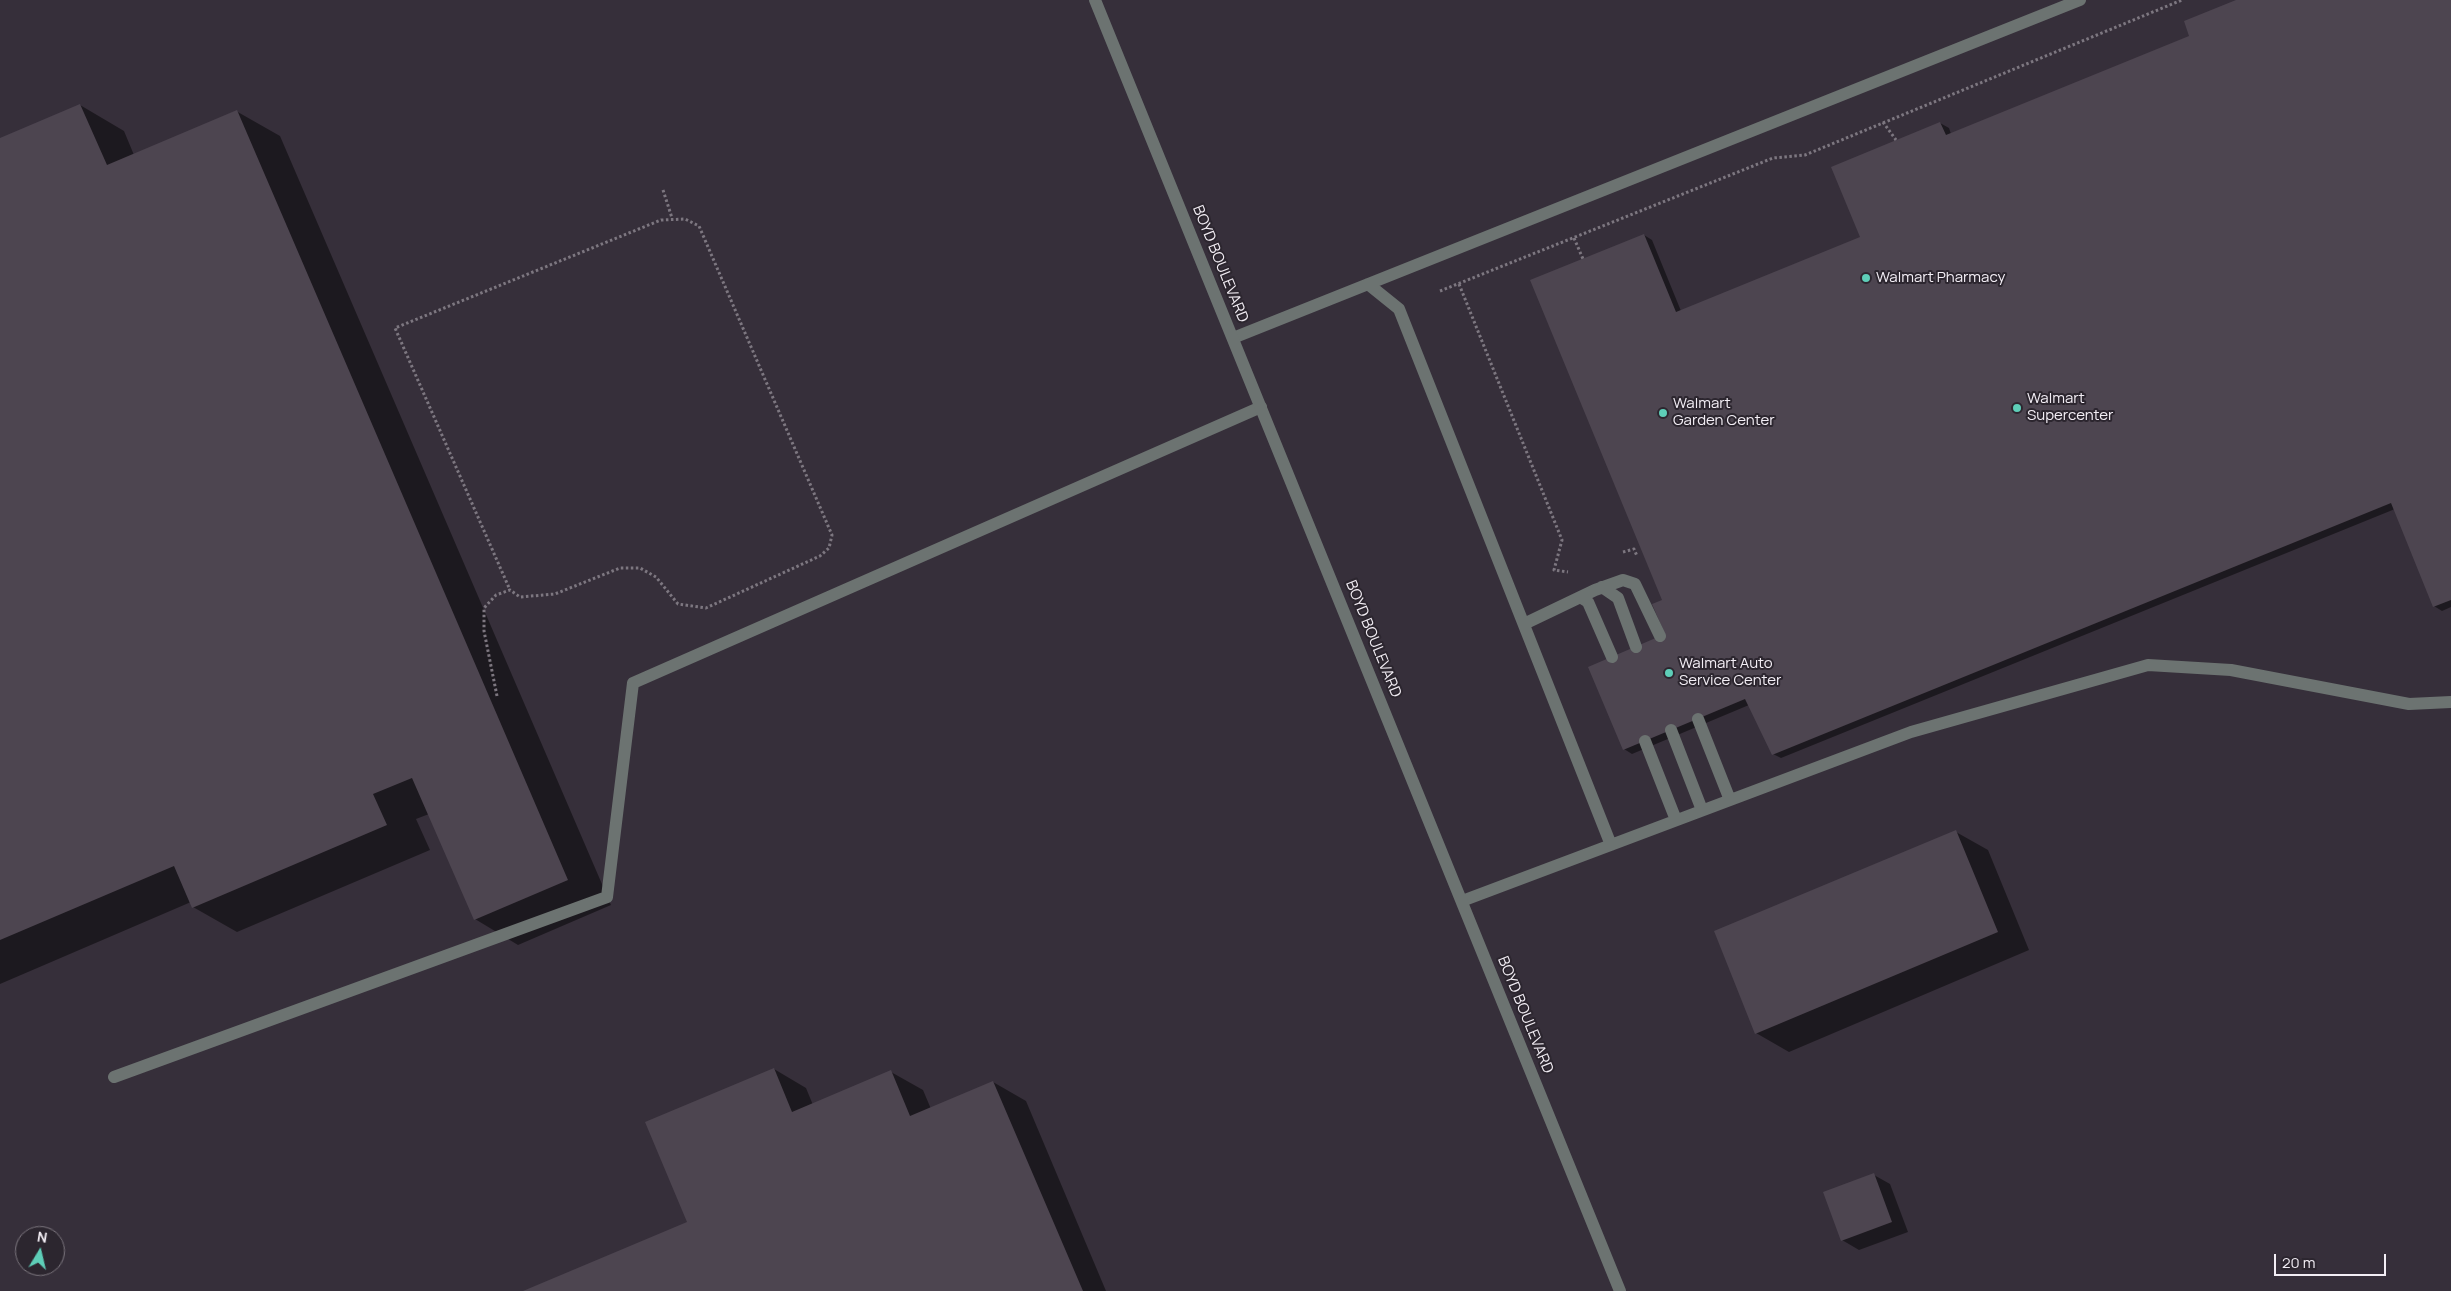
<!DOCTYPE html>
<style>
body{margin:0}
#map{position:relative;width:2451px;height:1291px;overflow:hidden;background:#362f3a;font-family:Manrope,sans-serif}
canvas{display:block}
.north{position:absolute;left:15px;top:1226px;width:50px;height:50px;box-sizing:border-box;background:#2c262f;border:1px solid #7c767e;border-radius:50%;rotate:9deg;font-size:14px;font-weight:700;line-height:20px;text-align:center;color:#f3eef5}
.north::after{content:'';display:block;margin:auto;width:18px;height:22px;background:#5eceb8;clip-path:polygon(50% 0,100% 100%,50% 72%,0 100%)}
.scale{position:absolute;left:2274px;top:1254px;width:112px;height:22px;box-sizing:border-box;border:2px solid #f3eef5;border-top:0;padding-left:6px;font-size:15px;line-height:18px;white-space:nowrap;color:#f3eef5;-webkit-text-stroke:4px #2c262f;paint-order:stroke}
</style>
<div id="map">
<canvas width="2451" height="1291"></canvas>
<div class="north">N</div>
<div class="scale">20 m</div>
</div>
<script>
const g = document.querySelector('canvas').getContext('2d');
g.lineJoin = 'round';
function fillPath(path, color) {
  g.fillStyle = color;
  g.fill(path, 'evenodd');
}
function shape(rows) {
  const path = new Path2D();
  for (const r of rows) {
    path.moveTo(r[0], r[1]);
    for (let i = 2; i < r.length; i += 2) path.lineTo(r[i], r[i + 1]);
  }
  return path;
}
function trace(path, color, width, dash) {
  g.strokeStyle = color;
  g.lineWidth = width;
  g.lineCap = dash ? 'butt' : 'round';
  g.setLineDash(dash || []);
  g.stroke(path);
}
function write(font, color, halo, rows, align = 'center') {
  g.font = font + ' Manrope,sans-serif';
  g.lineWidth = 4;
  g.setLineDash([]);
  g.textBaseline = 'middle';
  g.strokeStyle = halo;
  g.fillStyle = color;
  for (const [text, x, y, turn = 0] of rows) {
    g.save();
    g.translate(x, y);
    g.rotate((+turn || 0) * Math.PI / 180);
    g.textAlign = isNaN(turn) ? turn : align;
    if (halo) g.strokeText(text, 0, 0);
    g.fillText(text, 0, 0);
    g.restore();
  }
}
const shadow = shape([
 [2240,0,2451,0,2451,607,2442,611,2434,606,2395,509,1781,758,1773,754,1749,705,1632,754,1624,749,1667,635,1644,235,1652,240,1681,311,1861,238,1940,123,1949,128,1951,134,2191,36],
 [80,105,124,131,134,155,236,111,280,136,611,905,518,945,475,919,429,814,416,819,430,850,237,932,193,907,191,902,0,984,0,140],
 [1956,832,1988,850,2029,950,1789,1052,1756,1033,1715,932],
 [774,1069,806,1088,813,1105,891,1072,923,1090,931,1109,993,1082,1026,1101,1106,1291,526,1291,689,1222],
 [1874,1175,1890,1184,1908,1232,1859,1250,1842,1240]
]);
const building = shape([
 [2236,0,2451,0,2451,600,2433,607,2391,503,1772,755,1745,699,1623,750,1588,667,1665,634,1652,604,1662,600,1530,280,1644,234,1676,312,1860,237,1831,167,1940,122,1946,135,2189,36,2184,21],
 [80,104,107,165,237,110,568,880,474,920,412,778,373,794,387,825,192,908,174,866,0,940,0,138],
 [1956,830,1998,932,1755,1034,1714,931],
 [774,1068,792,1112,891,1070,910,1116,993,1081,1083,1291,523,1291,687,1222,645,1122],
 [1874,1173,1892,1222,1841,1241,1823,1192]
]);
const path = shape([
 [1883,122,1896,140],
 [663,190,672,218],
 [1574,238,1583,259],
 [1459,284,1562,540,1554,570,1568,572],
 [1440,291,1773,158,1805,155,2182,0],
 [1623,552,1634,549,1637,556],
 [497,696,484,631,484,608,496,595,510,590,520,597,555,594,620,568,640,568,656,577,678,604,706,608,820,556,829,548,832,535,699,226,685,219,661,220,395,328,510,590]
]);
const service = shape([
 [1368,284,1399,309,1611,845],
 [1233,338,2080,0],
 [1602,587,1618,598,1636,647],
 [1580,597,1588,602,1612,657],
 [1524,624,1595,590,1623,580,1635,584,1660,636],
 [1698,719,1730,800],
 [1671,730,1702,810],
 [1645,741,1676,820],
 [1462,901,1911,732,2148,665,2231,670,2409,704,2451,702],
 [114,1077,607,897,633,683,1261,407]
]);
const tertiary = shape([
 [1095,0,1620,1291]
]);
const markers = [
 [1866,278,5,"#5eceb8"],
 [2017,408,5,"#5eceb8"],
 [1663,413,5,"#5eceb8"],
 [1669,673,5,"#5eceb8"]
];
const streetNames = [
 ["BOYD BOULEVARD",1220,264,68],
 ["BOYD BOULEVARD",1373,639,68],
 ["BOYD BOULEVARD",1525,1015,68]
];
const poiNames = [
 ["Walmart Pharmacy",1876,278],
 ["Walmart",2027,399],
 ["Supercenter",2027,416],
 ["Walmart",1673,404],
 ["Garden Center",1673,421],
 ["Walmart Auto",1679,664],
 ["Service Center",1679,681]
];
fillPath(shadow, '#0007');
fillPath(building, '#4d4550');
trace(path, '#7d7780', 3, [2.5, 2.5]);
trace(service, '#6c7371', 12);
trace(tertiary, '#6c7371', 12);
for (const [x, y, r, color] of markers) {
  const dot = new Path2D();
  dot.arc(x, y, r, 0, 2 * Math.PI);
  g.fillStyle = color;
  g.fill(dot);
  trace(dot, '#2c262f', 2);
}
write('15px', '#f3eef5', '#2c262f', streetNames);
write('15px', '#f3eef5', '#2c262f', poiNames, 'left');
</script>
